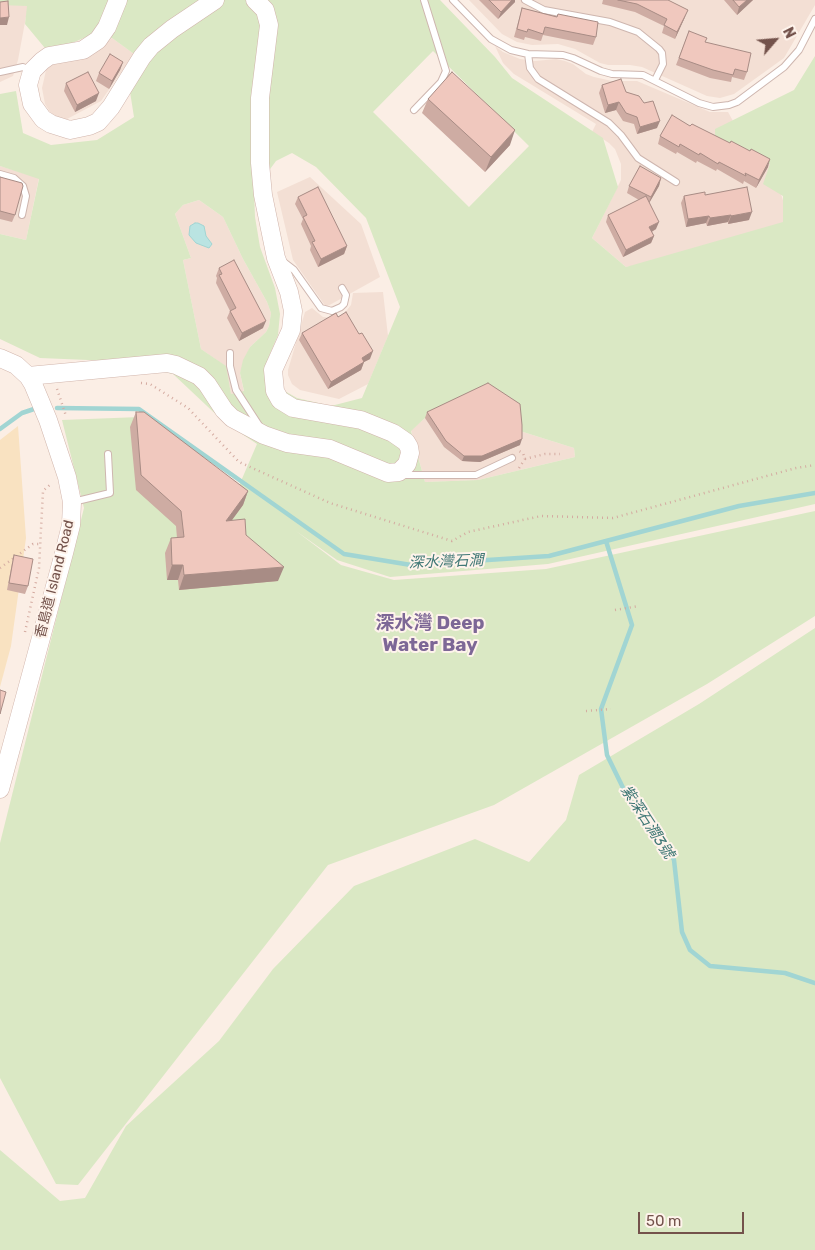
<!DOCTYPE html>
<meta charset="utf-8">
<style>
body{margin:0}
#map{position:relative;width:815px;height:1250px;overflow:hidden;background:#fbeee5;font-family:Rubik,sans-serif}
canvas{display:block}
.north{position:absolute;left:750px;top:15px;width:50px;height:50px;-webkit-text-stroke:4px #fef3eb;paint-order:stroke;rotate:63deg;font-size:14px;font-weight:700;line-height:20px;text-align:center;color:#73524b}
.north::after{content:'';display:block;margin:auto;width:18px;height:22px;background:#73524b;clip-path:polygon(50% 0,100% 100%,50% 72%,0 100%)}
.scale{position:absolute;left:638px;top:1212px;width:106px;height:22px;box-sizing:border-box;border:2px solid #73524b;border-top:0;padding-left:6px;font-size:15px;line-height:18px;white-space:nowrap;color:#73524b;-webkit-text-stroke:4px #fef3eb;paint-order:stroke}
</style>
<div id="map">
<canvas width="815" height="1250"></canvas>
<div class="north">N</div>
<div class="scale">50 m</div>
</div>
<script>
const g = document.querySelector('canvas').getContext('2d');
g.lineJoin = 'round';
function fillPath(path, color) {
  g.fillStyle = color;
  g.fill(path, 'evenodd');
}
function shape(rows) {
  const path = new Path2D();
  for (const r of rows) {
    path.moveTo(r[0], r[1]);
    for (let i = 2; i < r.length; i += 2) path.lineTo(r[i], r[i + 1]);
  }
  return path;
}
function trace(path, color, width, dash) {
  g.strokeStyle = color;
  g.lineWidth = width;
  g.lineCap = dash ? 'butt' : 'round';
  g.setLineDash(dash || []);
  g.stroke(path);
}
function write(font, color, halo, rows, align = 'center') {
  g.font = font + ' Rubik,"Noto Sans TC",sans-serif';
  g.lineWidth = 4;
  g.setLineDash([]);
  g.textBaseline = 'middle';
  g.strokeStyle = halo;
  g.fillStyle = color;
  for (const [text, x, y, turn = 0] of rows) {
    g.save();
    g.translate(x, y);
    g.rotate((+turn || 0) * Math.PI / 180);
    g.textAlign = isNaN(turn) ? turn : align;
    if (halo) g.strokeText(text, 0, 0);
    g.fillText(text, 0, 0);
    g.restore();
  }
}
const residential = shape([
 [0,0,28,6,18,60,13,76,0,82],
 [469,0,815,0,815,5,784,58,734,94,720,98,707,96,642,67,630,65,608,65,600,63,575,49,558,44,532,45,517,42,502,34],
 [112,38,134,54,101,101,67,119,61,119,52,115,45,104,42,88,47,66,53,62,106,43],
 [495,46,503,52,520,59,535,61,556,59,565,61,573,64,586,74,594,77,612,81,637,81,710,112,728,112,748,148,767,150,794,235,626,267,592,238,621,180,621,164,615,149,609,143,592,132,596,124,514,74,503,63],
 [0,166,39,178,26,240,0,234],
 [310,177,361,224,380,277,326,307,293,260,277,192],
 [199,200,223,217,243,259,267,302,271,313,269,326,266,332,250,347,240,373,244,392,231,394,225,366,201,349,183,260,191,258,175,214,183,205],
 [383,292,388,336,368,384,339,399,300,390,292,384,288,375,288,370,305,312,312,308,323,317,336,318,343,315,351,305,353,293],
 [425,418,520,431,574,448,575,457,478,480,425,482,411,430]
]);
const green = shape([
 [0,0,440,0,495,57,512,78,603,138,618,187,592,238,626,267,783,222,783,196,763,184,770,164,715,136,715,129,794,90,815,56,815,504,548,564,390,577,337,560,296,531,341,565,394,580,546,569,815,511,815,616,707,684,494,805,328,865,78,1185,56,1184,0,1078,0,843,84,508,62,420,140,417,238,488,257,444,224,422,173,374,112,361,40,358,0,339,0,234,26,240,39,179,0,166,0,94,16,91,23,133,51,145,97,140,134,117,127,73,134,54,112,38,93,34,49,53,25,24,27,6,0,5],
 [433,51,529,146,469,207,373,112],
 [292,153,316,167,366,218,400,307,362,398,331,406,297,398,283,390,269,356,278,335,280,314,275,288,260,247,255,217,254,191,276,161],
 [199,200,223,217,243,259,267,302,271,313,269,326,266,332,250,347,243,360,240,373,244,391,231,394,226,366,201,349,183,260,191,258,175,214,183,205],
 [425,418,520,431,574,448,575,457,478,480,425,482,411,431],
 [815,628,815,1250,0,1250,0,1150,60,1201,85,1198,126,1126,219,1041,273,969,354,886,475,839,529,862,566,820,579,775,699,704]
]);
const sand = shape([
 [18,426,26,538,11,646,0,687,0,440]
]);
const water = shape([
 [195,223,198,223,204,226,206,236,212,244,209,248,196,243,189,235,190,226,195,223]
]);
const stream = shape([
 [57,408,139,409,344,554,411,565,549,556,739,506,815,493],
 [0,429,22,413,37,408],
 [606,541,632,625,601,709,607,755,628,798,666,846,674,860,682,932,690,950,710,966,785,973,815,983]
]);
const path = shape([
 [141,383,150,384,188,408,239,462,330,503,452,541,468,532,541,516,613,518,796,468,815,465],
 [57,389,66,416],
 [525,459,545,454,560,454],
 [519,468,525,459,523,453,519,451],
 [0,568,33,544,40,544],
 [615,610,639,606],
 [25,632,39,568,43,491,52,483],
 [586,711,611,709]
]);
const lane = shape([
 [453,0,491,39,511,50,528,54,563,55,573,58,601,71,612,74,643,75,699,103,713,107,729,105,737,102,784,67,799,50,815,19],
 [525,0,544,10,610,22,638,32,659,49,662,53,663,64,655,80],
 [528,54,530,68,538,79,609,123,621,135,638,158,676,182],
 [0,72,23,67,31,71],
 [414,110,441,82,446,71,424,0],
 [0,174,14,178,23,186,26,196,22,215],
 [281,260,294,270,321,308,332,311,341,307,344,304,346,295,342,288],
 [230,353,230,366,236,390,260,427],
 [400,475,476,475,512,458],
 [73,502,110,493,108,454]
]);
const secondary = shape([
 [118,0,107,27,98,40,83,50,49,56,42,61,32,71,28,85,32,104,43,119,51,124,70,130,89,126,98,122,111,107,142,57,151,46,172,29,215,0],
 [0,358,16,365,28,376,33,384,48,420,67,477,72,502,71,525,64,553,0,789],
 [28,376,167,363,176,365,199,376,207,384,224,410,232,418,264,435,287,443,330,449,388,473,399,472,407,464,410,453,409,447,406,442,393,433,361,420,293,408,280,400,275,391,273,370,291,330,293,311,289,292,276,258,263,195,260,163,260,98,269,25,265,10,255,0]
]);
const wall = shape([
 [479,0,515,0,515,2,498,19],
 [603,0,668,0,685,17,675,39,662,33,664,26,635,12,602,4],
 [724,0,753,0,737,15],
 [522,8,557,17,558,14,596,37,593,45,543,35,541,41,525,37,524,40,514,37],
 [689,31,747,72,744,80,732,77,731,82,710,78,676,65],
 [123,62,120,70,109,89,96,81,99,73],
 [66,83,96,101,75,112,64,91],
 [602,85,626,92,657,128,637,134,634,124,623,121,616,110,605,113,599,93],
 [428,99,510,145,485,172,422,113],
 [660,136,768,167,756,188,744,181,743,184,717,169,716,171,697,161,696,163,677,152,676,154,658,144],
 [0,177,15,215,12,222,0,219],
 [661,178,659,186,649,203,656,229,652,232,654,236,651,243,623,257,606,222,608,215,639,200,627,193,629,186],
 [705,195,749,220,728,224,728,222,707,226,706,223,686,227,681,203,684,196],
 [298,197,347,246,344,254,318,267,310,250,311,246,301,224,303,219,295,204],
 [219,268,263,328,239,341,227,318,230,311,216,283,217,278,216,276],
 [338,317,370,359,364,362,361,370,328,389,299,340,302,333],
 [136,412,248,491,243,505,232,520,246,535,278,581,179,590,178,580,167,580,165,553,171,538,177,538,176,526,136,490,130,427],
 [427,412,520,445,480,462,462,461,444,447,425,418],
 [14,555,28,586,25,594,7,590,12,563]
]);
const shadedWall = shape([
 [512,0,515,0,515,2,498,19,501,12],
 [747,0,753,0,737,15,739,7],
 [688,10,685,17,675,39,677,32],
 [9,17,7,25,0,25,0,18],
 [123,62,120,70,109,89,112,81],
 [99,93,96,101,75,112,77,105],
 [619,102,616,110,605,113,608,105],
 [660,121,657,128,637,134,640,127],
 [515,130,510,145,485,172,491,157],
 [770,159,768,167,756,188,759,180],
 [661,178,659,186,648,205,651,197],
 [752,212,749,220,728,224,731,216],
 [731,215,728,222,707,226,710,218],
 [709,216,706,223,686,227,688,219],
 [659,222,656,229,647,234,649,227],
 [654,236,651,243,623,257,626,250],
 [347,246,344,254,318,267,321,259],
 [266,321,263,328,239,341,242,333],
 [373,351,370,359,364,362,361,370,328,389,331,382,362,358],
 [522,439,520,445,480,462,462,461,464,456],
 [248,491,243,505,221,535,226,521],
 [172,565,183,565,178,580,167,580],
 [284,567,278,581,179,590,184,575]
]);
const building = shape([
 [489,0,512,0,501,12,489,0],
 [618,0,668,0,688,10,677,32,664,25,667,19,637,4,618,0],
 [733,0,747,0,739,7,733,0],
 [8,1,9,17,0,18,0,2,8,1],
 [522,8,557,17,558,14,598,22,596,37,545,27,543,34,528,29,527,32,517,29,522,8],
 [689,31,707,38,705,42,751,53,747,72,735,69,733,75,713,70,679,58,689,31],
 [110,54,123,62,112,81,99,73,110,54],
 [88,72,99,93,77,105,66,83,88,72],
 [452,72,515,130,491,157,428,99,452,72],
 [621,79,626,92,639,96,644,103,653,101,660,121,640,127,637,117,626,113,619,102,608,105,602,85,621,79],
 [672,115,690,126,692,124,730,143,731,141,750,151,751,149,770,159,759,180,745,173,746,176,719,162,718,164,700,153,699,155,680,144,679,147,660,136,672,115],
 [640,166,661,178,651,197,629,186,640,166],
 [0,177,22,183,23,186,15,215,0,211,0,177],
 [318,187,347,246,321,259,312,242,315,241,303,217,307,215,298,197,318,187],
 [747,187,752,212,731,216,731,215,710,218,709,216,688,219,684,196,705,192,705,195,747,187],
 [646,196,659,222,649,227,654,236,626,250,608,215,646,196],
 [234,260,266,321,242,333,230,311,236,308,219,275,222,274,219,268,234,260],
 [346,312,359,334,362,333,373,351,362,358,364,362,331,382,302,333,336,313,338,317,346,312],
 [488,383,520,404,522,425,522,439,482,456,464,456,446,441,427,412,488,383],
 [136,412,144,412,248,491,226,521,245,519,246,535,284,567,184,575,183,565,172,565,171,538,184,537,181,511,141,475,136,412],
 [14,555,33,559,28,586,9,583,14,555],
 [0,690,6,692,0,714,0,690]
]);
const streetNames = [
 ["香島道 Island Road",55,579,-76]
];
const waterNames = [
 ["深水灣石澗",446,562,-2],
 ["紫深石澗3號",647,822,57]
];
const districtNames = [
 ["深水灣 Deep",430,624],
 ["Water Bay",430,646]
];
fillPath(residential, '#f3dfd4');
fillPath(green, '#dae8c4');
fillPath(sand, '#f9e2c1');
fillPath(water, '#bae4e2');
trace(water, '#a1d5d3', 1);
trace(stream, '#a1d5d3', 4.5);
trace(lane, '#ceb6af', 8);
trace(secondary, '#d1b5ac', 19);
trace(path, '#d4aba1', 2.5, [1, 4]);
trace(lane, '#fff', 6);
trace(secondary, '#fff', 18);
fillPath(wall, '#ceaca3');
fillPath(shadedWall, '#a88c85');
fillPath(building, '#f0c8be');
trace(building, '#a88c85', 1);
write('14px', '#73524b', '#fef3eb', streetNames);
write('italic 15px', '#407876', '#fef3eb', waterNames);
write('bold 19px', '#7d6796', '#fef3eb', districtNames);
</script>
